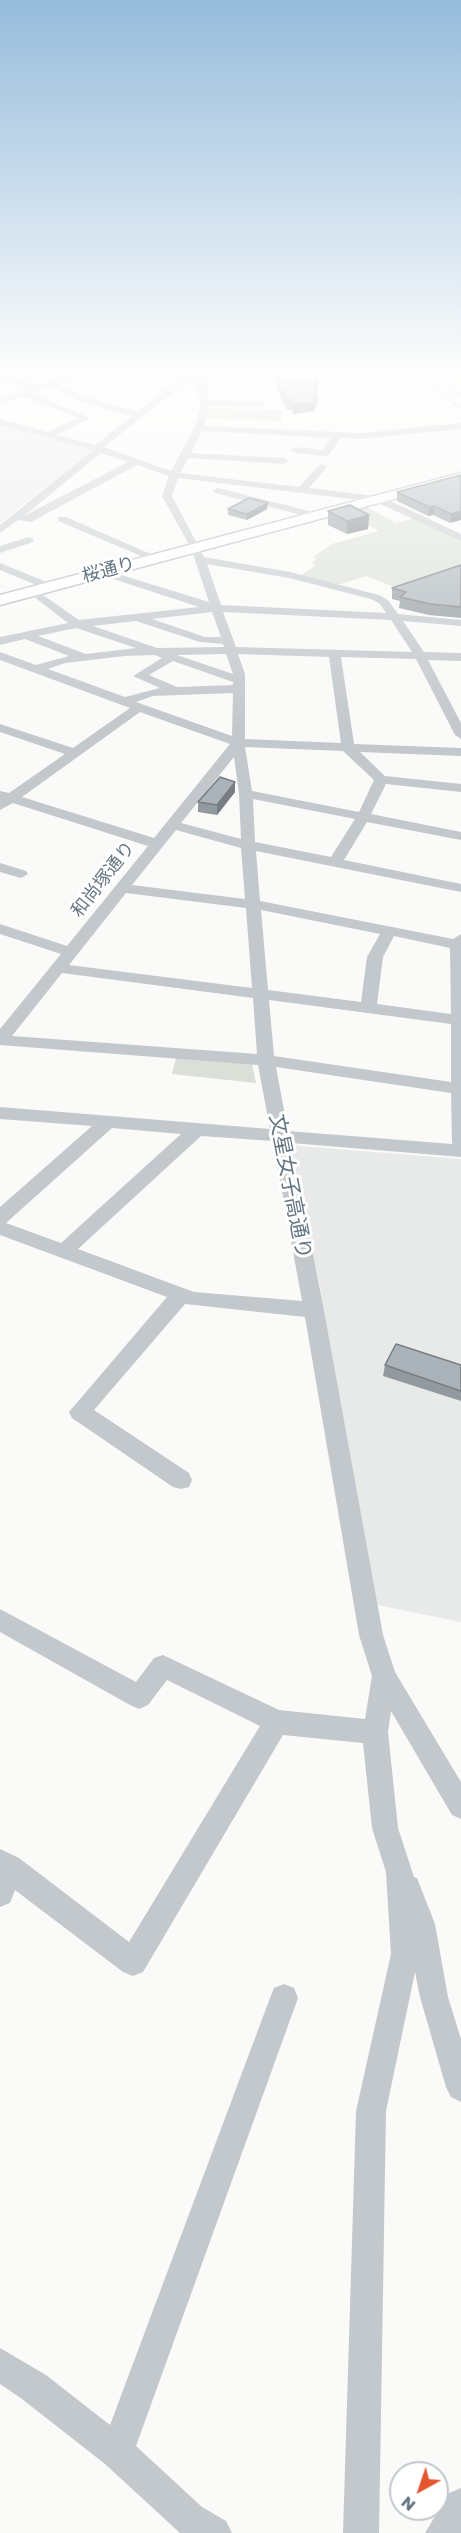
<!DOCTYPE html>
<meta charset="utf-8">
<style>
body{margin:0}
#map{position:relative;width:461px;height:2533px;overflow:hidden;background:#fafaf8;font-family:Poppins,sans-serif}
canvas{display:block}
.north{position:absolute;left:389px;top:2461px;width:60px;height:60px;box-sizing:border-box;background:#fff;border:2px solid #c1c8cd;border-radius:50%;rotate:220deg;font-size:16px;font-weight:700;line-height:24px;text-align:center;color:#657683}
.north::after{content:'';display:block;margin:auto;width:21px;height:27px;background:#e4572e;clip-path:polygon(50% 0,100% 100%,50% 72%,0 100%)}
</style>
<div id="map">
<canvas width="461" height="2533"></canvas>
<div class="north">N</div>
</div>
<script>
const g = document.querySelector('canvas').getContext('2d');
g.lineJoin = 'round';
function fillPath(path, color) {
  g.fillStyle = color;
  g.fill(path, 'evenodd');
}
function shape(rows) {
  const path = new Path2D();
  for (const r of rows) {
    path.moveTo(r[0], r[1]);
    for (let i = 2; i < r.length; i += 2) path.lineTo(r[i], r[i + 1]);
  }
  return path;
}
function trace(path, color, width, dash) {
  g.strokeStyle = color;
  g.lineWidth = width;
  g.lineCap = dash ? 'butt' : 'round';
  g.setLineDash(dash || []);
  g.stroke(path);
}
function write(font, color, halo, rows, align = 'center') {
  g.font = font + ' Poppins,"Noto Sans JP",sans-serif';
  g.lineWidth = 6;
  g.setLineDash([]);
  g.textBaseline = 'middle';
  g.strokeStyle = halo;
  g.fillStyle = color;
  for (const [text, x, y, turn = 0] of rows) {
    g.save();
    g.translate(x, y);
    g.rotate((+turn || 0) * Math.PI / 180);
    g.textAlign = isNaN(turn) ? turn : align;
    if (halo) g.strokeText(text, 0, 0);
    g.fillText(text, 0, 0);
    g.restore();
  }
}
const built = shape([
 [0,424,94,449,0,523],
 [288,1145,461,1159,461,1622,377,1605,319,1281]
]);
const green = shape([
 [208,408,282,410,281,421,205,418],
 [367,507,396,523,416,518,461,540,461,567,394,587,366,576,337,585,300,576,316,565,311,563,317,559,313,557,332,544,379,531,345,513],
 [176,1058,252,1064,256,1083,172,1074]
]);
const minor = shape([
 [81,372,95,372,58,384,81,395,138,412,188,372,202,372,206,381,209,400,262,401,266,404,262,407,209,406,204,426,360,433,461,423,461,429,360,439,340,438,329,455,326,456,295,453,290,450,295,447,323,450,331,438,202,431,191,453,284,458,289,461,284,464,188,458,180,473,299,487,319,465,322,464,327,467,309,488,382,497,461,534,461,541,376,502,178,478,172,496,204,557,290,572,379,595,388,600,398,614,461,620,461,626,403,621,424,652,461,653,461,661,428,660,461,723,461,739,455,735,416,659,341,657,354,744,461,748,461,756,360,752,385,776,461,784,461,792,386,784,371,814,461,832,461,840,367,822,344,860,461,884,461,892,256,851,260,901,453,939,461,934,461,1157,291,1143,324,1310,383,1635,395,1672,461,1782,461,1819,452,1815,391,1711,388,1732,398,1828,414,1877,417,1878,435,1924,448,1997,461,2039,461,2102,451,2097,446,2087,420,1997,415,1972,386,2111,379,2533,343,2533,356,2111,391,1954,386,1872,372,1828,363,1743,283,1735,143,1972,133,1976,123,1972,15,1890,10,1903,0,1907,0,1849,19,1858,129,1942,260,1726,167,1680,148,1705,139,1709,130,1705,0,1632,0,1609,136,1682,154,1658,163,1655,279,1710,365,1719,372,1676,359,1635,305,1317,185,1304,94,1410,189,1473,192,1480,189,1487,181,1489,173,1487,72,1418,69,1412,167,1297,0,1235,0,1207,92,1126,0,1119,0,1107,270,1129,258,1065,0,1045,0,1029,61,954,0,934,0,924,67,946,148,846,13,803,0,810,0,791,9,793,65,754,0,732,0,724,73,748,130,708,0,660,0,652,36,665,69,656,25,639,0,645,0,637,68,623,29,593,27,591,33,588,79,620,199,607,101,575,101,571,105,570,209,602,191,548,162,496,169,476,137,465,31,522,18,520,0,533,0,525,93,450,0,425,0,419,48,432,78,418,23,396,0,405,0,399,29,388,0,379,0,373,37,385,81,372],
 [195,375,201,407,194,428,171,471,104,447,195,375],
 [50,387,76,400,132,416,95,445,57,435,90,418,31,393,50,387],
 [101,453,128,462,24,516,101,453],
 [207,564,289,578,371,599,380,604,386,613,221,605,207,564],
 [212,612,221,637,205,637,152,619,212,612],
 [223,612,391,620,412,652,236,647,223,612],
 [136,621,200,642,223,644,224,647,157,648,93,626,136,621],
 [76,628,136,648,86,654,38,636,76,628],
 [226,654,233,674,177,655,226,654],
 [238,654,329,657,341,743,245,739,245,674,238,654],
 [155,655,162,658,133,676,160,688,125,697,48,669,65,663,125,656,155,655],
 [173,661,233,682,233,685,177,687,149,675,173,661],
 [233,693,232,736,136,702,153,696,233,693],
 [140,712,230,744,154,838,22,797,140,712],
 [245,747,343,751,374,780,359,812,252,791,245,747],
 [234,757,239,794,241,839,181,823,234,757],
 [253,799,355,819,331,857,255,842,253,799],
 [176,830,241,848,245,899,132,885,176,830],
 [126,893,246,908,252,988,69,965,126,893],
 [261,910,380,934,367,957,361,1002,268,990,261,910],
 [394,936,450,948,451,1014,377,1004,383,957,394,936],
 [62,973,253,998,257,1054,12,1036,62,973],
 [269,1000,451,1024,451,1082,274,1056,269,1000],
 [276,1067,451,1093,452,1144,288,1131,276,1067],
 [112,1128,181,1134,61,1243,6,1223,112,1128],
 [201,1136,273,1141,302,1301,194,1292,78,1249,201,1136],
 [453,372,461,372,461,377,454,374,453,372],
 [218,488,321,514,322,516,317,519,215,493,213,491,218,488],
 [58,517,66,517,162,559,157,562,153,561,58,521,58,517],
 [29,537,34,540,33,542,0,553,0,546,29,537],
 [0,563,54,585,56,587,54,589,46,589,0,570,0,563],
 [0,863,26,871,28,874,21,878,0,872,0,863],
 [284,1984,294,1988,298,1998,136,2446,202,2507,226,2521,232,2533,180,2533,105,2464,22,2399,0,2384,0,2348,46,2375,110,2425,270,1998,274,1988,284,1984],
 [461,2488,461,2533,425,2533,449,2493,461,2488]
]);
const highway = shape([
 [425,372,438,372,461,395,461,406,457,405,425,372],
 [461,473,461,481,0,605,0,595,461,473]
]);
const wall = shape([
 [318,379,318,388,316,392,318,398,317,407,315,407,315,411,293,414,292,410,287,410,277,390,277,381],
 [461,475,450,523,433,515,428,516,397,501,397,492],
 [228,509,267,509,247,520,228,515],
 [328,511,369,515,368,529,347,534,328,525],
 [461,565,461,618,429,615,399,608,400,601,392,599,392,588],
 [235,782,235,792,217,815,198,812,198,802],
 [385,1365,461,1365,461,1401,383,1376]
]);
const shadedWall = shape([
 [318,379,318,388,314,397,314,387],
 [315,402,315,411,293,414,293,404],
 [268,503,267,509,247,520,247,514],
 [434,506,433,515,428,516,429,507],
 [461,511,461,520,450,523,451,514],
 [369,515,368,529,347,534,347,521],
 [235,782,235,792,217,815,217,805]
]);
const building = shape([
 [318,379,314,387,318,398,313,398,315,402,293,404,292,400,287,400,277,381,318,379],
 [461,475,461,511,451,514,434,506,429,507,397,492,461,475],
 [249,498,268,503,247,514,228,509,249,498],
 [350,505,369,515,347,521,328,511,350,505],
 [461,565,461,607,430,604,400,597,406,592,392,588,461,565],
 [220,777,235,782,217,805,198,802,220,777],
 [396,1344,461,1365,461,1391,385,1365,396,1344]
]);
const farStreetnames = [
 ["桜通り",109,571,-15],
 ["和尚塚通り",104,880,-52]
];
const streetNames = [
 ["文星女子高通り",289,1187,79]
];
fillPath(built, '#e8e9e9');
fillPath(green, '#dadfd7');
trace(highway, '#b4b9bd', 3);
fillPath(minor, '#c3c8cc');
fillPath(highway, '#fff');
fillPath(wall, '#929a9f');
fillPath(shadedWall, '#777d82');
fillPath(building, '#aab3b9');
trace(building, '#777d82', 1.5);
const sky = g.createLinearGradient(0, 0, 0, 727);
sky.addColorStop(0, '#96bcdc');
sky.addColorStop(0.51, '#fdfdfc');
sky.addColorStop(1, '#fdfdfc00');
g.fillStyle = sky;
g.fillRect(0, 0, 461, 727);
write('18px', '#657683', '#fff', farStreetnames);
write('21px', '#657683', '#fff', streetNames);
</script>
